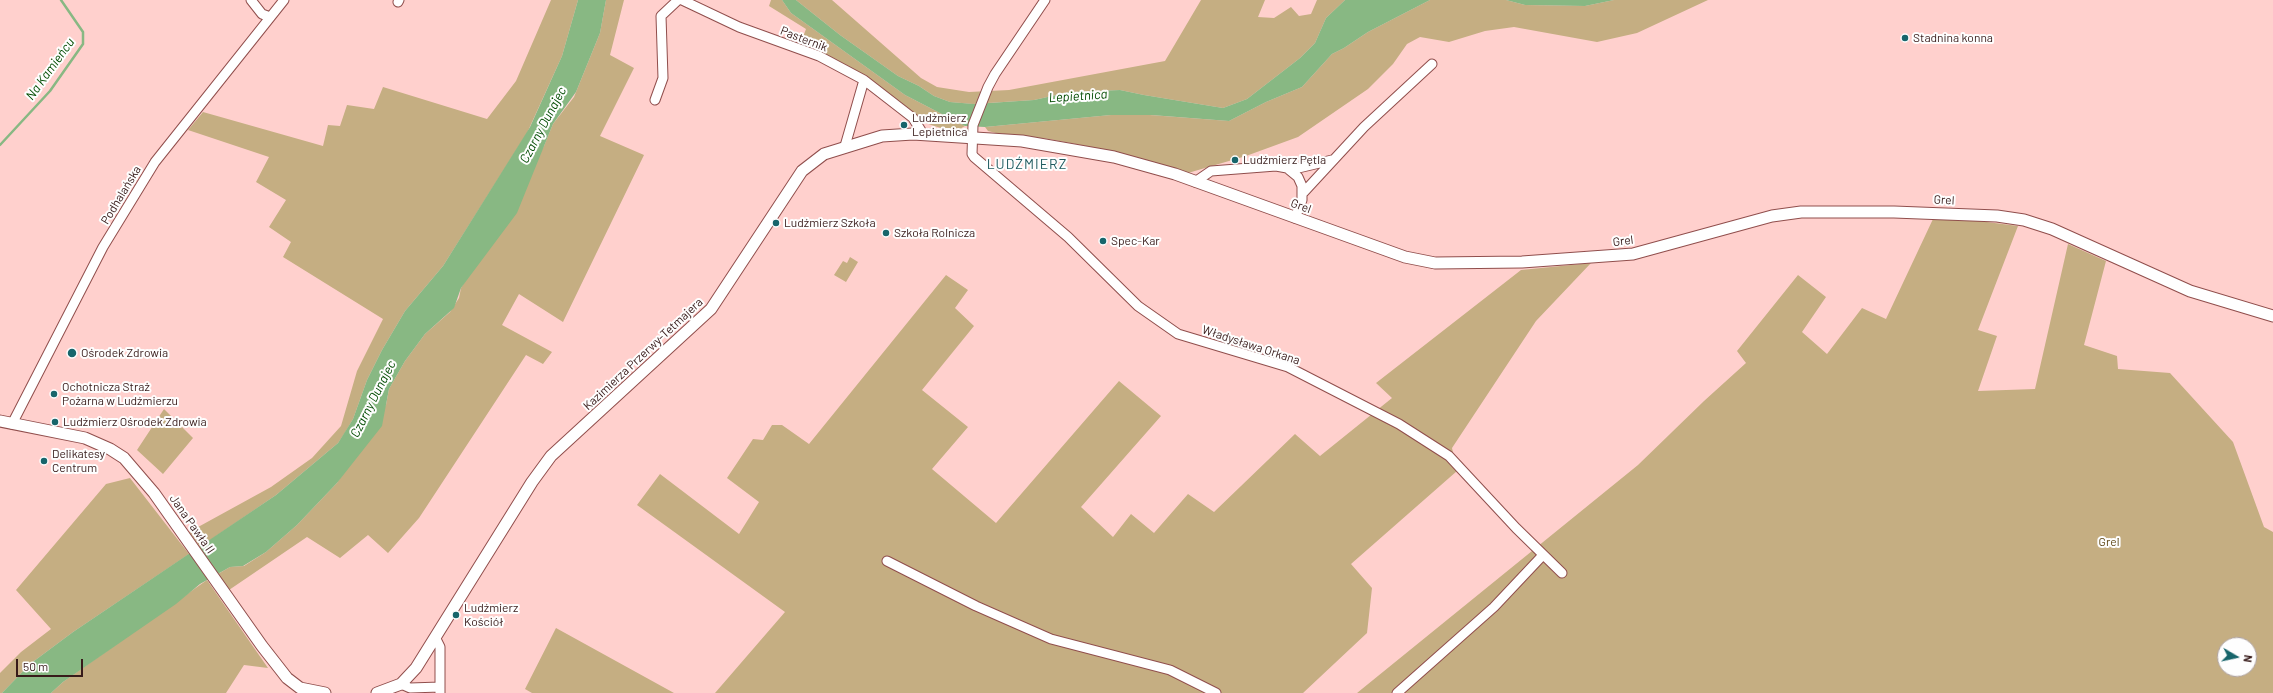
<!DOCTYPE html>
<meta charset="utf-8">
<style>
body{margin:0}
#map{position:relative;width:2273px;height:693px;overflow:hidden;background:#ffd0cd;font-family:Barlow,sans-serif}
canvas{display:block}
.north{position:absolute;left:2217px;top:637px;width:40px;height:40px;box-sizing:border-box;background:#fefefe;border:1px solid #aea3a3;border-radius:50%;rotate:99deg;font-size:11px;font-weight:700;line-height:16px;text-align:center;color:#371b1a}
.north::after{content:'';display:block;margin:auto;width:14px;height:18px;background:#17656b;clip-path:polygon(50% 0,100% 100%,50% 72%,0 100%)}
.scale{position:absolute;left:16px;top:659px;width:67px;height:18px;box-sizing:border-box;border:2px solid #371b1a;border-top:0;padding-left:5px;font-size:12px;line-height:14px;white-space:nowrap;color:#371b1a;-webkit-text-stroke:3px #fefefe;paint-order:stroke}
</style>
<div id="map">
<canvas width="2273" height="693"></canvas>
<div class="north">N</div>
<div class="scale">50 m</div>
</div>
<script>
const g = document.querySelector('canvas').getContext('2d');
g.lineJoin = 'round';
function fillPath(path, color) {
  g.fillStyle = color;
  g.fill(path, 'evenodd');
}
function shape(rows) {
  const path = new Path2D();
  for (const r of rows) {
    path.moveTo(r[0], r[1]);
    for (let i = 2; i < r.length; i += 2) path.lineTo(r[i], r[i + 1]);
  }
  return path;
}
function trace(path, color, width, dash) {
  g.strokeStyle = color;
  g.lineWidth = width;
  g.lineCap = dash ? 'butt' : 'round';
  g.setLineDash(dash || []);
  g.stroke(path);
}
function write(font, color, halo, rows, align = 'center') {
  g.font = font + ' Barlow,sans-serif';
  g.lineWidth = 4;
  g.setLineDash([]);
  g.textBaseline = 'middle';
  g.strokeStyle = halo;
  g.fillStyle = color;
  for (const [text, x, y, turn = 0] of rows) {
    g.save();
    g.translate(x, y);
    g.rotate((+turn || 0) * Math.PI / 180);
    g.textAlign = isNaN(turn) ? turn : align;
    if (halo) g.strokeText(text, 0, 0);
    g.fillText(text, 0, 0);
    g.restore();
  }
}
const green = shape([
 [551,0,578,0,562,56,527,133,443,266,405,311,382,350,367,380,353,419,344,434,338,443,276,495,200,547,189,532,271,487,312,458,341,426,357,371,383,319,283,257,291,242,269,227,286,200,256,182,269,157,188,130,203,112,323,146,328,125,340,126,347,105,374,109,383,87,487,119,516,81],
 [606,0,624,0,610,55,634,68,600,136,644,155,563,322,519,294,502,325,552,352,543,364,526,355,419,518,388,553,368,535,340,558,307,537,229,590,218,574,230,567,244,566,266,552,297,525,337,483,386,405,389,389,405,361,425,334,450,312,459,298,461,288,544,146,553,124,574,97,600,33],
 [771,0,782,0,791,13,905,95,965,126,958,130,947,130,922,122,875,85,800,45,806,29,769,6],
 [796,0,832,0,921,78,937,87,969,92,1009,90,1165,61,1201,0,1265,0,1258,17,1274,18,1291,7,1299,16,1311,14,1317,0,1345,0,1326,18,1315,43,1300,58,1247,99,1223,108,1144,95,1120,90,1070,92,1034,100,973,104,950,102,934,96,919,86,898,76,840,35],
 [1430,0,1506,0,1525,5,1585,6,1614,0,1708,0,1637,33,1597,42,1514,27,1485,31,1449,42,1420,37,1407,44,1393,64,1368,89,1298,137,1246,156,1188,173,1113,151,1049,139,996,133,988,131,985,127,1111,115,1150,115,1229,121,1266,102,1302,87,1332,54,1344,48,1368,32],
 [1933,219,1979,221,2018,226,1978,330,1997,336,1978,391,2035,389,2068,244,2106,261,2084,345,2117,356,2118,369,2170,373,2233,442,2264,527,2273,532,2273,693,1357,693,1638,465,1704,401,1746,363,1737,351,1798,275,1826,297,1802,332,1827,354,1862,308,1886,319],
 [2225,645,2249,645,2249,669,2225,669],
 [850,257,858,262,846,282,834,275,843,261,847,263],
 [1591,263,1536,321,1452,448,1457,471,1351,564,1372,588,1367,633,1303,693,715,693,785,612,637,505,660,474,739,534,759,502,727,478,753,439,763,440,772,425,782,425,809,444,946,275,968,290,955,308,974,326,922,390,968,427,932,469,996,523,1119,381,1161,416,1081,507,1113,537,1131,514,1154,533,1188,494,1214,512,1295,434,1320,456,1392,398,1376,383,1521,270],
 [164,409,193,438,163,474,137,450],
 [130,478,189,554,73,632,30,664,2,693,0,693,0,673,21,652,51,629,16,590,106,484],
 [207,580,268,668,244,665,226,693,51,693,63,682],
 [556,628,674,693,532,693,525,689]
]);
const water = shape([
 [578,0,606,0,600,33,576,92,553,124,517,213,461,288,454,308,425,334,405,361,389,389,382,426,337,483,297,525,266,552,243,566,230,567,200,584,176,604,63,682,51,693,2,693,30,664,73,632,276,495,338,443,353,419,367,380,382,350,405,311,443,266,530,127,562,56],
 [782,0,796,0,840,35,898,76,919,86,934,96,950,102,974,104,1034,100,1070,92,1120,90,1144,95,1223,108,1247,99,1300,58,1315,43,1326,18,1345,0,1430,0,1368,32,1344,48,1332,54,1302,87,1266,102,1229,121,1151,115,1111,115,985,127,965,126,905,95,791,13],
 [1506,0,1614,0,1585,6,1525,5]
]);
const stream = shape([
 [0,145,50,91,83,44,83,32,61,0]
]);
const minor = shape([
 [251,0,262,14,270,17],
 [682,0,739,27,819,56,864,80,913,118,923,134],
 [1045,0,995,74,988,87,973,125,972,154,974,157,1068,237,1138,306,1178,334,1288,367,1399,424,1449,456,1516,528,1562,573],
 [398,2,399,0],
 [655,100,663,78,661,16,678,0],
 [845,146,864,80],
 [1290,170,1332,160],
 [1195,182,1211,171,1276,166,1287,168,1298,177,1302,186,1302,200,1295,218],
 [1303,193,1364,127,1432,64],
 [12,424,103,247,155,162,284,0],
 [887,561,976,606,1051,639,1170,670,1216,693],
 [435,637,440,647,440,693],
 [401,684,410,688,440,687],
 [1397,693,1494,607,1543,555]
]);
const tertiary = shape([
 [0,421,85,438,110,449,124,458,154,493,262,646,287,678,300,688,325,693],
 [377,693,401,684,416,668,532,482,551,456,711,309,802,171,824,154,882,136,913,134,1022,141,1114,157,1175,174,1405,257,1435,263,1522,262,1633,254,1772,216,1801,212,1894,212,1997,216,2024,220,2052,229,2190,291,2273,316]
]);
const markers = [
 [1905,38,4,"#17656b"],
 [904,125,4,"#17656b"],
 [1235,160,4,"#17656b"],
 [776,223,4,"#17656b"],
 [886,233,4,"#17656b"],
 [1103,241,4,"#17656b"],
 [72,353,5,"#17656b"],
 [54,394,4,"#17656b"],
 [55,422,4,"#17656b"],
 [44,461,4,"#17656b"],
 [456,615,4,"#17656b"]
];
const poiNames = [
 ["Stadnina konna",1913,38],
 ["Ludźmierz",912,118],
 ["Lepietnica",912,132],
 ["Ludźmierz Pętla",1243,160],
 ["Ludźmierz Szkoła",784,223],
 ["Szkoła Rolnicza",894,233],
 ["Spec-Kar",1111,241],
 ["Ośrodek Zdrowia",81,353],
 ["Ochotnicza Straż",62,387],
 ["Pożarna w Ludźmierzu",62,401],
 ["Ludźmierz Ośrodek Zdrowia",63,422],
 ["Delikatesy",52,454],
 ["Centrum",52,468],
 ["Ludźmierz",464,608],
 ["Kościół",464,622]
];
const streetNames = [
 ["Pasternik",804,39,21],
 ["Podhalańska",121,195,-59],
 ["Grel",1944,200,3],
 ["Grel",1301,206,20],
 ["Grel",1623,241,-7],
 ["Władysława Orkana",1251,345,18],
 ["Kazimierza Przerwy-Tetmajera",643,354,-43],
 ["Jana Pawła II",192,524,55]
];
const parkNames = [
 ["Grel",2109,542]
];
const waterNames = [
 ["Na Kamieńcu",50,69,-54],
 ["Lepietnica",1078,96,-4],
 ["Czarny Dunajec",543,125,-62],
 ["Czarny Dunajec",373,399,-63]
];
const quarterNames = [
 ["LUDŹMIERZ",1027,164]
];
fillPath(green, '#c5ae82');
fillPath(water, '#88b883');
trace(stream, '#88b883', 2.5);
trace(minor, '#904e4c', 11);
trace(tertiary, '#904e4c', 13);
trace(minor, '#fff', 9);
trace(tertiary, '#fff', 11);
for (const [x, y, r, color] of markers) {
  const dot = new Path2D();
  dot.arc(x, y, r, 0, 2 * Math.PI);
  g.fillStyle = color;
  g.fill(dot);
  trace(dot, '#fefefe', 1.5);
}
write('12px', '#371b1a', '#fefefe', poiNames, 'left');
write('12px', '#371b1a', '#fefefe', streetNames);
write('12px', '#614a18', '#fefefe', parkNames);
write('italic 13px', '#024c02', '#fefefe', waterNames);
g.letterSpacing = '1px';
write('14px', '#1e595e', '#fefefe', quarterNames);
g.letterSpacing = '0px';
</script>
